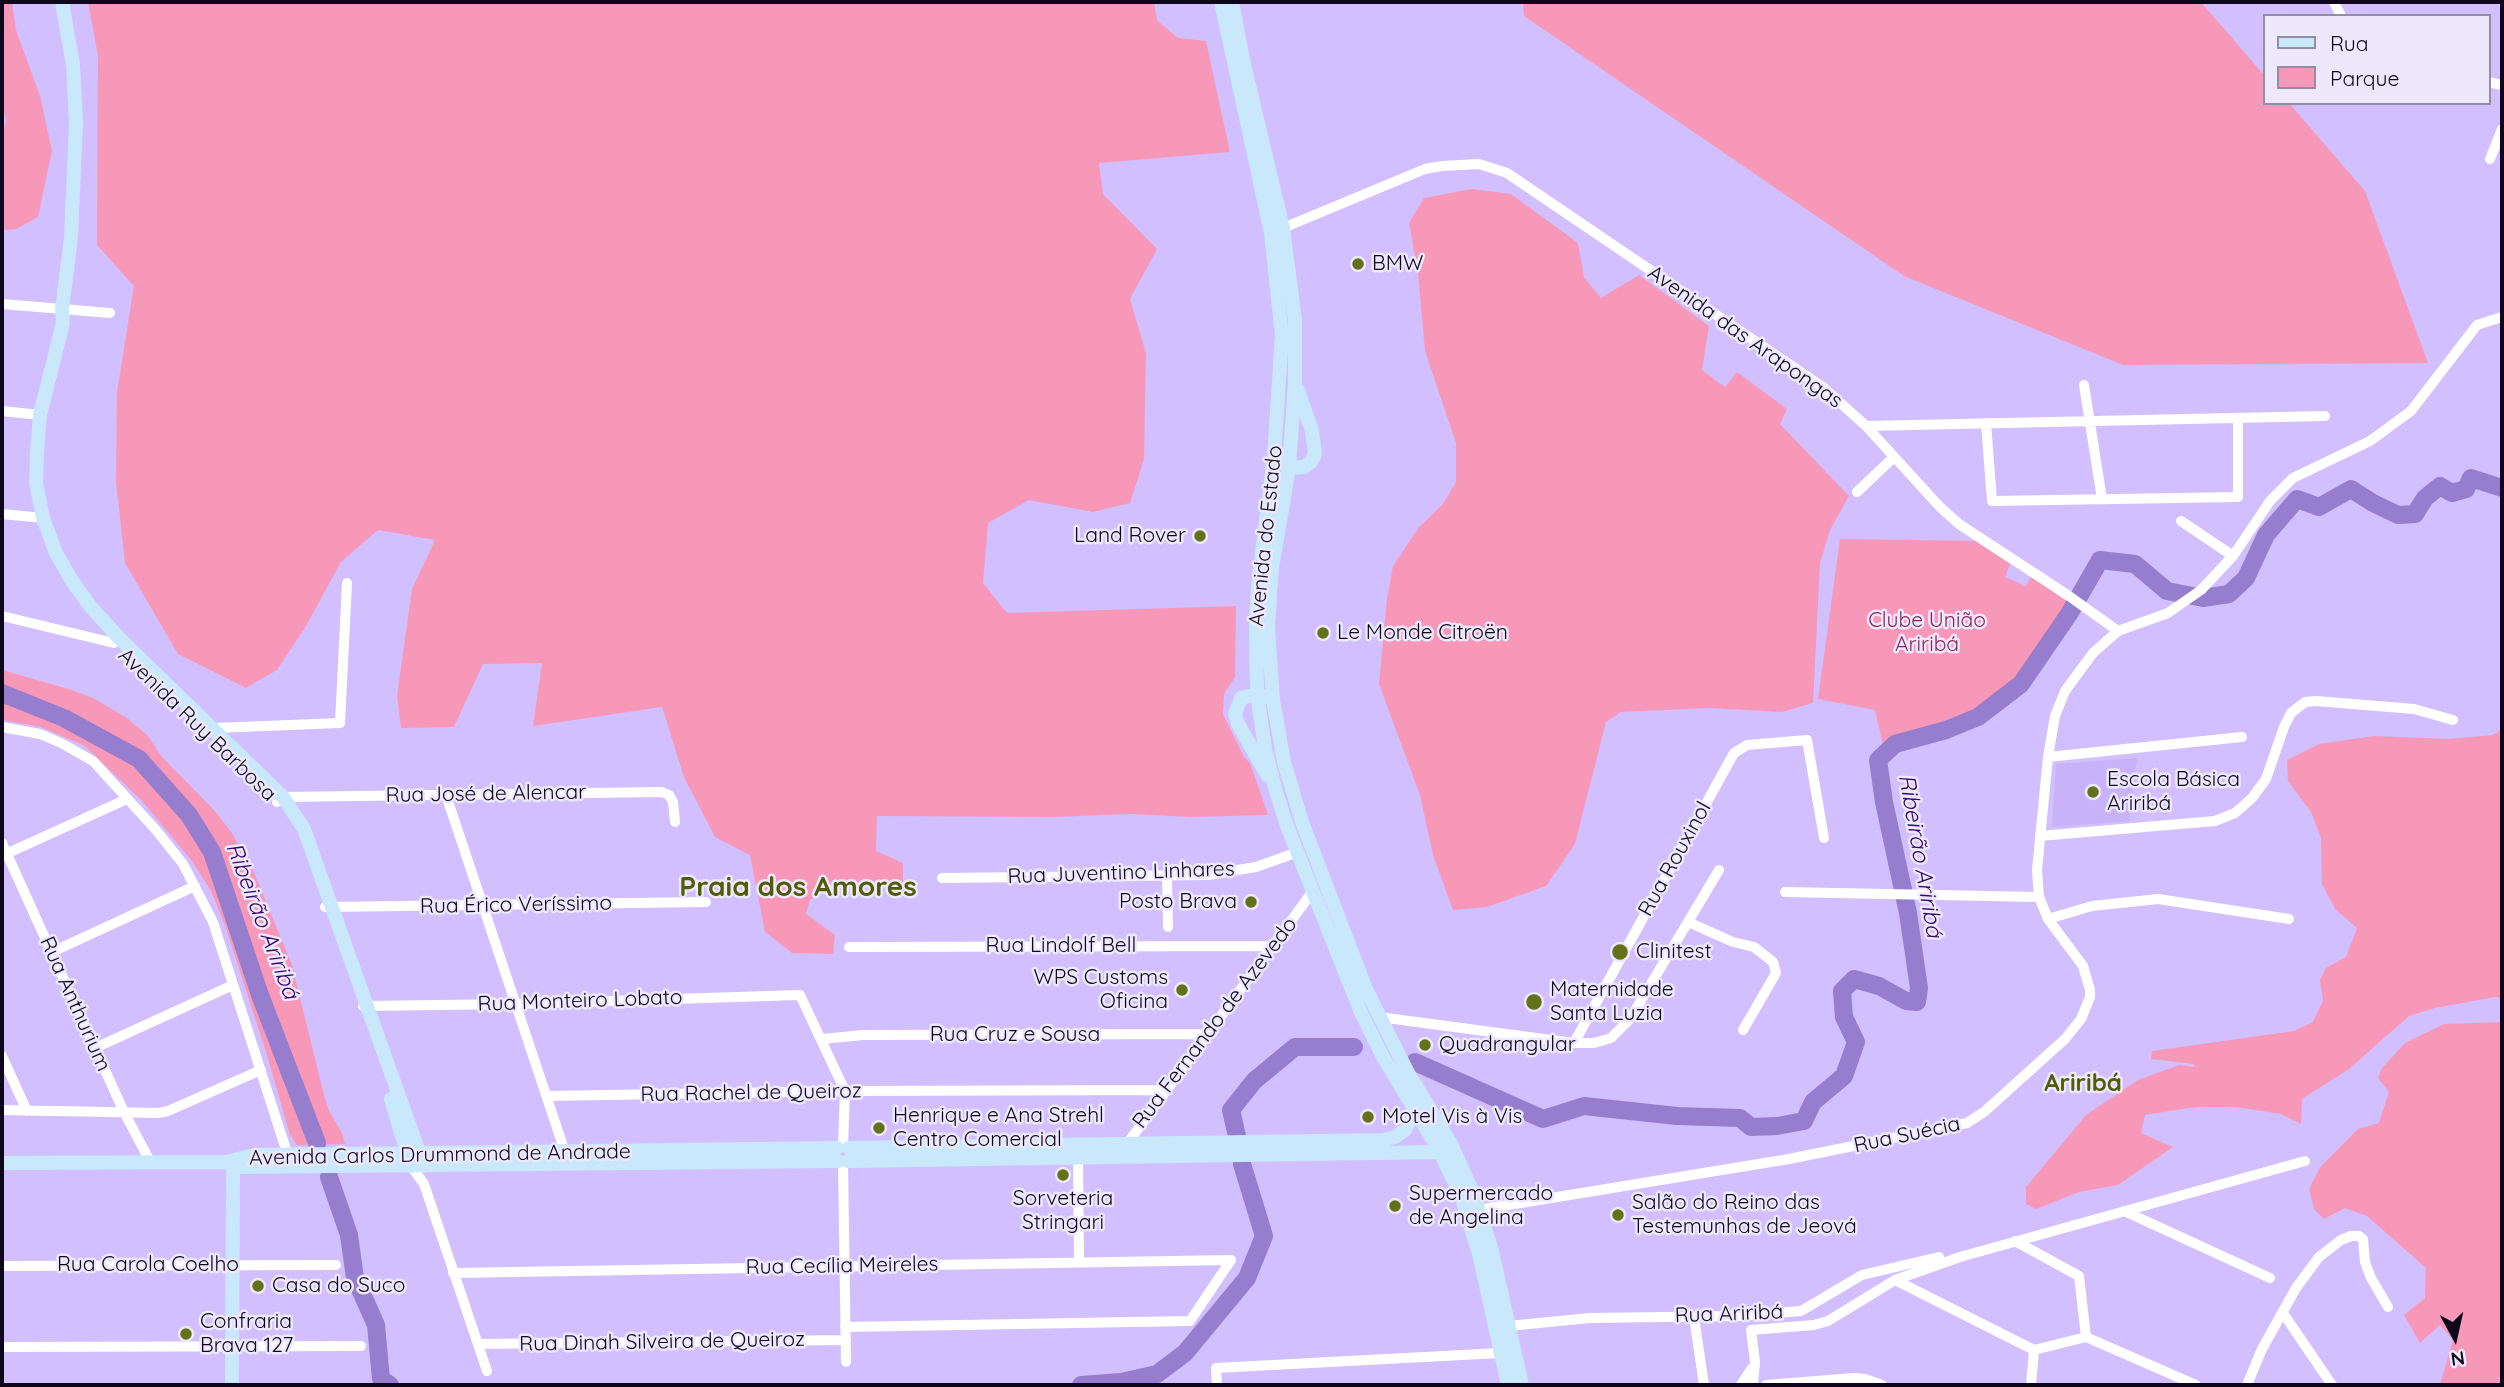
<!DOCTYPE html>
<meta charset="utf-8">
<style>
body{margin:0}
#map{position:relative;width:2504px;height:1387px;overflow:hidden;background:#d1bfff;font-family:Quicksand,sans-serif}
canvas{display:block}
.frame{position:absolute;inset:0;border:4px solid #0e071c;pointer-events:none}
.legend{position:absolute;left:2263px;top:14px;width:228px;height:91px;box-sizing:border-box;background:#ede8fc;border:2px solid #948ea2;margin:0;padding:9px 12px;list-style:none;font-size:21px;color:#0e071c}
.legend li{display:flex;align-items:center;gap:14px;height:35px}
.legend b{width:35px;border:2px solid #948ea2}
.north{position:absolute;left:2420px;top:1303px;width:70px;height:70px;-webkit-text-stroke:5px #ede8fc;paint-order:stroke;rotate:172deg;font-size:19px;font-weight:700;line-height:28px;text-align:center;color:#0e071c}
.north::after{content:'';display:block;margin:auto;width:24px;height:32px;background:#0e071c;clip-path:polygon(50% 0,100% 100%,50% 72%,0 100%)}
</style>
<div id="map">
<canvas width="2504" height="1387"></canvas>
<div class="frame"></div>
<ul class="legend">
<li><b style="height:9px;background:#cae8fc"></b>Rua</li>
<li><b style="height:19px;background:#f798b9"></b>Parque</li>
</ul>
<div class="north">N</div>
</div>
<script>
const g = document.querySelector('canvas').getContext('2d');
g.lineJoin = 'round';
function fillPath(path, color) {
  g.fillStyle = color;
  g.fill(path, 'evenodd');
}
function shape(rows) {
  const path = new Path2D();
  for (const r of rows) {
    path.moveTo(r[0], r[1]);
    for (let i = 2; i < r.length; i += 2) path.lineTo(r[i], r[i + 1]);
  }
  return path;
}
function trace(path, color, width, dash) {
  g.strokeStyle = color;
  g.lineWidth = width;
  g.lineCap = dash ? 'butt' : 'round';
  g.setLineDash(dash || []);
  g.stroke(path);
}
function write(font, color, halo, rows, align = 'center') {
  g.font = font + ' Quicksand,sans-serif';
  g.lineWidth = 5;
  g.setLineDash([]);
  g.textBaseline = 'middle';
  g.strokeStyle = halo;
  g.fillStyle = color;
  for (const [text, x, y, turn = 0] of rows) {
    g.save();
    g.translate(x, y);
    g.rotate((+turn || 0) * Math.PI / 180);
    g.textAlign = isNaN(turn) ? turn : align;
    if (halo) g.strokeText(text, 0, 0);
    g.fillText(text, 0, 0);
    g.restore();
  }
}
const built = shape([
 [2137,758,2129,821,2052,827,2056,764]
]);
const green = shape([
 [2,2,12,2,16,30,40,96,52,151,38,217,16,229,6,230,2,228,2,137,6,122,2,98],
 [88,2,1154,2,1157,20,1178,38,1206,41,1230,152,1099,163,1103,194,1157,249,1130,299,1146,353,1144,459,1130,503,1093,512,1029,500,988,523,983,583,1007,613,1236,606,1235,677,1224,694,1223,714,1244,757,1250,763,1268,815,1191,817,1130,814,1053,817,877,816,876,851,903,863,903,885,833,882,810,900,806,914,835,935,833,954,792,953,765,932,750,855,715,837,684,777,662,707,533,726,542,663,483,664,454,727,401,728,397,696,412,589,435,540,378,530,341,562,306,626,277,670,246,688,178,654,125,563,116,482,117,392,134,286,97,245,98,56],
 [1523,2,2201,2,2264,75,2264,103,2289,103,2365,191,2428,363,2123,365,1904,276,1524,16],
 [1471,189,1511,194,1578,243,1584,277,1601,298,1639,275,1709,326,1702,370,1725,387,1737,372,1787,409,1780,424,1849,496,1830,530,1820,563,1813,703,1782,712,1709,708,1621,712,1606,722,1575,844,1546,886,1487,907,1453,910,1433,855,1420,795,1379,684,1387,599,1393,566,1419,527,1443,504,1456,482,1456,443,1425,351,1418,273,1409,223,1424,198],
 [1840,539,1975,541,2010,564,2005,577,2026,586,2031,577,2070,603,2018,680,1976,713,1945,727,1883,745,1875,710,1818,699],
 [2,670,72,690,95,699,127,718,147,735,162,757,214,810,232,833,253,870,292,965,324,1095,329,1111,342,1133,345,1144,297,1145,290,1135,267,1055,225,925,211,891,192,861,142,801,85,746,41,727,2,720],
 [2502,730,2502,998,2495,997,2435,1008,2409,1016,2349,1069,2302,1099,2301,1124,2281,1114,2236,1107,2196,1107,2145,1115,2141,1133,2173,1147,2118,1185,2079,1192,2036,1209,2026,1204,2026,1187,2086,1115,2138,1080,2179,1065,2195,1067,2193,1064,2151,1059,2152,1051,2294,1031,2313,1022,2323,1001,2320,979,2326,968,2346,957,2357,928,2335,909,2322,884,2321,838,2311,812,2288,781,2287,760,2319,744,2374,736,2449,739,2492,735],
 [2502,1022,2502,1385,2440,1385,2453,1340,2440,1325,2420,1343,2404,1315,2425,1298,2426,1268,2367,1216,2345,1208,2324,1219,2314,1209,2309,1189,2321,1166,2358,1129,2379,1123,2389,1092,2378,1078,2382,1068,2405,1043,2444,1024]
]);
const river = shape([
 [2,693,64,718,139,759,189,815,212,852,260,995,317,1143],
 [1415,1062,1543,1119,1584,1106,1677,1116,1740,1118,1751,1127,1777,1126,1804,1121,1813,1102,1844,1076,1856,1042,1844,1017,1842,991,1854,979,1879,986,1906,1001,1917,1002,1919,988,1908,913,1884,802,1878,760,1895,744,1946,730,1978,717,2021,684,2069,614,2100,560,2135,564,2167,591,2203,598,2229,594,2246,578,2266,535,2297,499,2319,507,2351,489,2373,503,2398,515,2415,514,2425,498,2440,486,2452,493,2466,489,2471,478,2502,488],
 [1237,1136,1231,1110,1254,1081,1295,1047,1354,1047],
 [329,1177,349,1235,355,1278,376,1325,381,1379,390,1385],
 [1081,1385,1121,1382,1157,1374,1185,1353,1247,1278,1264,1236,1242,1164]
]);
const minor = shape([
 [2334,2,2341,16],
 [2488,82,2502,85],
 [2490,159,2502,129],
 [1283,228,1425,169,1442,166,1479,164,1507,173,1824,388,1866,426,1940,507,1959,524,2069,596,2118,631,2168,613,2201,590,2233,556,2270,501,2293,478,2370,441,2411,411,2477,325,2502,317],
 [2,304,110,313],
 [2084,385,2102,499],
 [2,411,40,415],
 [1986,423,1992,501,2238,497,2238,418],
 [1866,426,2325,416],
 [1857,492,1894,457],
 [2,514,43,518],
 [2181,521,2233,556],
 [2,616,114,643,119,638],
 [2,727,40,734,61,743,93,761,156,830,183,864,213,922,289,1159],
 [209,732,214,728,340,723,347,583],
 [2048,757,2242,737],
 [446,795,567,1158],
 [277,802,283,797,662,792,669,795,673,802,675,822],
 [2040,836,2215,821,2235,813,2252,798,2266,779,2284,727,2291,713,2305,702,2316,701,2414,709,2453,720],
 [2,843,124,1112,151,1163],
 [8,853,127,799],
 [1167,875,1168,927],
 [942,878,1208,875,1256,867,1298,852],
 [1785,892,2039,897],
 [325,907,706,902],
 [2048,919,2092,906,2158,899,2289,919],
 [1688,922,1733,942,1754,947,1773,962,1776,973,1743,1030],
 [849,947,1273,946],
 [52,952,195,886],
 [363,1006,516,1004,800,995,845,1091,843,1146],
 [1379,1017,1574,1043,1734,753,1747,745,1807,740,1824,838],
 [822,1039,863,1035,1208,1034],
 [1574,1043,1594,1043,1611,1038,1630,1019,1719,870],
 [95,1048,233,985],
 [2,1056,27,1111],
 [547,1096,845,1091,1166,1090],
 [2,1110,159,1113,168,1111,261,1070],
 [1124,1148,1313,891],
 [1078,1153,1079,1262],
 [843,1162,846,1362],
 [411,1166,424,1184,487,1371],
 [1478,1210,1789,1159,1967,1123,1984,1112,2065,1039,2081,1019,2090,997,2090,990,2083,966,2048,919,2039,897,2037,870,2048,757,2055,716,2065,691,2093,653,2118,631],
 [2124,1211,2270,1278],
 [2015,1241,2079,1276,2086,1337,2196,1385],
 [2,1266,336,1265],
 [453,1273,1231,1260],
 [1895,1280,2034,1350],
 [2283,1313,2332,1385],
 [1694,1317,1704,1385],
 [1508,1326,1590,1318,1738,1316,1801,1311,1862,1275,1939,1257],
 [845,1327,1190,1321,1231,1260],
 [478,1344,846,1340],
 [2,1347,361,1346],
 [1217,1385,1216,1368,1500,1353],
 [1741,1385,1752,1368],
 [1753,1385,1755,1362,1751,1330,1814,1325,1828,1321,1895,1280,1960,1257,2305,1161],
 [1766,1385,1854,1378,1865,1379,1882,1385],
 [2031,1385,2034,1350,2086,1337],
 [2247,1385,2262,1349,2296,1288,2319,1257,2341,1240,2351,1236,2359,1236,2363,1239,2365,1262,2371,1278,2388,1307]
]);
const major = shape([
 [62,2,73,65,76,122,71,238,62,309,63,323,40,415,37,453,36,483,43,518,56,553,72,581,91,607,119,638,283,797,304,829,424,1166],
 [1221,2,1271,233,1282,336,1274,456,1258,585,1256,623,1257,694,1265,748,1275,788,1287,826,1360,1010,1382,1055,1440,1152,1461,1196,1479,1254,1508,1385],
 [1232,2,1244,64,1283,228,1295,320,1295,382,1289,468,1272,568,1268,627,1273,700,1284,762,1302,822,1366,989,1408,1073,1450,1142,1473,1193,1492,1251,1522,1385],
 [1282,462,1289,468,1304,467,1311,462,1315,454,1312,431,1298,390],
 [1266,697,1257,694,1241,698,1235,714,1238,724,1267,775],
 [391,1099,411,1166],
 [849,1148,1383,1140,1395,1137,1405,1130,1415,1109],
 [848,1161,1440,1152],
 [227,1162,233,1167,232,1385],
 [2,1163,226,1162,254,1155,837,1148],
 [233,1167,838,1161]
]);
const markers = [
 [1358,264,7,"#64701a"],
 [1200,536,7,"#64701a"],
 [1323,633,7,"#64701a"],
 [2093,792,7,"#64701a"],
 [1251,902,7,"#64701a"],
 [1620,952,9,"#64701a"],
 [1182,990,7,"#64701a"],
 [1534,1002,9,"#64701a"],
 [1425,1045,7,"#64701a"],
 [1368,1117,7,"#64701a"],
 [879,1128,7,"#64701a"],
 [1063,1175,7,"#64701a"],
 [1395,1206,7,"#64701a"],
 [1618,1215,7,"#64701a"],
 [258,1286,7,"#64701a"],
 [186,1334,7,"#64701a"]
];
const poiNames = [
 ["BMW",1372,264],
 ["Land Rover",1186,536,"right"],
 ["Le Monde Citroën",1337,633],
 ["Escola Básica",2107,780],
 ["Ariribá",2107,804],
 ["Posto Brava",1237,902,"right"],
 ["Clinitest",1636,952],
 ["WPS Customs",1168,978,"right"],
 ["Oficina",1168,1002,"right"],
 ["Maternidade",1550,990],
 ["Santa Luzia",1550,1014],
 ["Quadrangular",1439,1045],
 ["Henrique e Ana Strehl",893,1116],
 ["Centro Comercial",893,1140],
 ["Motel Vis à Vis",1382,1117],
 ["Supermercado",1409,1194],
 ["de Angelina",1409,1218],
 ["Sorveteria",1063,1199,"center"],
 ["Stringari",1063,1223,"center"],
 ["Salão do Reino das",1632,1203],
 ["Testemunhas de Jeová",1632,1227],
 ["Casa do Suco",272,1286],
 ["Confraria",200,1322],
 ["Brava 127",200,1346]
];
const streetNames = [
 ["Avenida das Arapongas",1745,337,35],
 ["Avenida do Estado",1266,536,-84],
 ["Avenida Ruy Barbosa",197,725,44],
 ["Rua José de Alencar",486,794,-1],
 ["Rua Rouxinol",1675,859,-61],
 ["Rua Juventino Linhares",1121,873,-2],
 ["Rua Érico Veríssimo",516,905,-1],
 ["Rua Lindolf Bell",1061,946],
 ["Rua Monteiro Lobato",580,1001,-2],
 ["Rua Anthurium",75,1004,66],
 ["Rua Fernando de Azevedo",1215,1023,-53],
 ["Rua Cruz e Sousa",1015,1035],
 ["Rua Rachel de Queiroz",751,1093,-1],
 ["Rua Suécia",1907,1135,-12],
 ["Avenida Carlos Drummond de Andrade",440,1155,-1],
 ["Rua Carola Coelho",148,1265],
 ["Rua Cecília Meireles",842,1266,-1],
 ["Rua Ariribá",1729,1314,-2],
 ["Rua Dinah Silveira de Queiroz",662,1342,-1]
];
const parkNames = [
 ["Clube União",1927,621],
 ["Ariribá",1927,645]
];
const waterNames = [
 ["Ribeirão Ariribá",1920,856,80],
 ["Ribeirão Ariribá",262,921,69]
];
const quarterNames = [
 ["Ariribá",2083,1084]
];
const districtNames = [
 ["Praia dos Amores",798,888]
];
fillPath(built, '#c8b3f9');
fillPath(green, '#f798b9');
trace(river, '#977dce', 18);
trace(minor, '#fff', 10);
trace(major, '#cae8fc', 14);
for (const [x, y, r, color] of markers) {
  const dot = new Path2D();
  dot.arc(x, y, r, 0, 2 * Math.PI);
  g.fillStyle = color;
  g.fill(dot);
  trace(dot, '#ede8fc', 2.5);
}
write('21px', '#0e071c', '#ede8fc', poiNames, 'left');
write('21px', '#0e071c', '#ede8fc', streetNames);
write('21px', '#912455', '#ede8fc', parkNames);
write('italic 23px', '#38066b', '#ede8fc', waterNames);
write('bold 24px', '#515b08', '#ede8fc', quarterNames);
write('bold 28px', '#515b08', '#ede8fc', districtNames);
</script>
